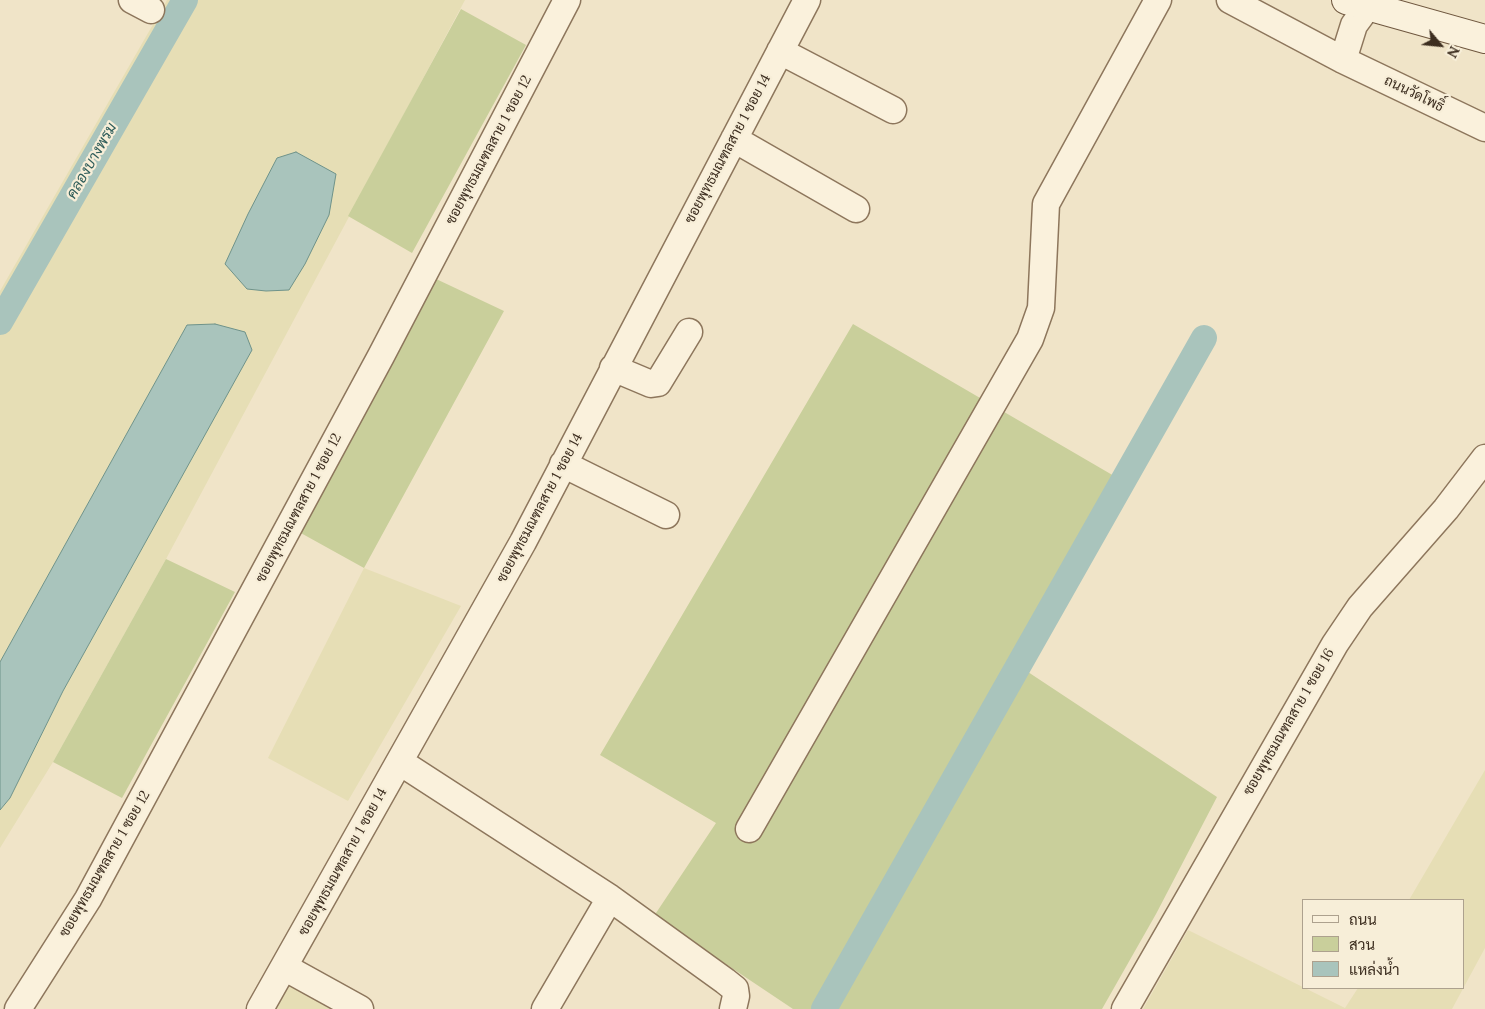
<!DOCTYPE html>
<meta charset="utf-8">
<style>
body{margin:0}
#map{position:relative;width:1485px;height:1009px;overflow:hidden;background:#f0e4c8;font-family:Lora,Sarabun,serif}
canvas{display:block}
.legend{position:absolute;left:1302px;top:899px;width:162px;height:90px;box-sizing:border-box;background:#f7eed8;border:1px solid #ada18e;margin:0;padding:6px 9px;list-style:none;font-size:15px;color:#3d2e20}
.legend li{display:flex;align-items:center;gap:10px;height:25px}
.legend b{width:25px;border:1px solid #ada18e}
.north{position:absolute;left:1415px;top:20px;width:50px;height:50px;-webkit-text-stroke:4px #f7eed8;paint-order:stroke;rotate:118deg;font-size:14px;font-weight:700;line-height:20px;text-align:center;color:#3d2e20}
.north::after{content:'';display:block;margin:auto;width:18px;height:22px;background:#3d2e20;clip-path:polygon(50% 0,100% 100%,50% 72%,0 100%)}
</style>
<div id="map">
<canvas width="1485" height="1009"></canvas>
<ul class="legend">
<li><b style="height:6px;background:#faf1dc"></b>ถนน</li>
<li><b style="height:14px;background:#c9cf9b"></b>สวน</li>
<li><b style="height:14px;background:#a9c4bc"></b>แหล่งน้ำ</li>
</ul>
<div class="north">N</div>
</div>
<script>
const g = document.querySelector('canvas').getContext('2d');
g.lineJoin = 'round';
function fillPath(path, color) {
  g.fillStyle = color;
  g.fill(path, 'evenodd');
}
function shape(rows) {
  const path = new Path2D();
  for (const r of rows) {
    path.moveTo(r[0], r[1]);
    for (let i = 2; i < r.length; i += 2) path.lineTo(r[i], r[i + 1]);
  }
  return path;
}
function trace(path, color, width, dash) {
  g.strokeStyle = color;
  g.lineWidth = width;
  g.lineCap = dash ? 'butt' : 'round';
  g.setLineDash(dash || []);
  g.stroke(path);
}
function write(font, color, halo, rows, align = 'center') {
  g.font = font + ' Lora,Sarabun,serif';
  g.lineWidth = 4.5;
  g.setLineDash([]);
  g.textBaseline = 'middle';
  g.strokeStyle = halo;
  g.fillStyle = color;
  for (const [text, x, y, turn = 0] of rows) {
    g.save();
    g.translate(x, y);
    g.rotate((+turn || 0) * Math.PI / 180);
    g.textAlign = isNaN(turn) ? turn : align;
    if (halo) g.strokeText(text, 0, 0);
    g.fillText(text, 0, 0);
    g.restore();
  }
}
const farmland = shape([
 [167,0,465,0,166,559,53,762,0,848,0,810,10,798,63,691,251,350,187,325,0,662,0,291],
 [364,568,461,606,348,801,268,758],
 [1485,770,1485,948,1452,1009,1143,1009,1188,930,1345,1008,1358,988,1464,988,1464,900,1409,900],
 [287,984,330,1009,272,1009]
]);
const green = shape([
 [461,9,526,45,412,253,348,216],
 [434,278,504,311,364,568,299,532],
 [853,324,1133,487,1028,672,1217,797,1156,914,1102,1009,793,1009,654,916,716,823,600,755],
 [166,559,235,592,122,798,53,762]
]);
const water = shape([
 [296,152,336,174,329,215,305,264,289,290,266,291,247,289,225,264,248,214,277,158,296,152],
 [215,324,245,332,252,350,63,691,10,798,0,810,0,662,187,325,215,324]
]);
const canal = shape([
 [0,322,185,0],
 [824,1009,1204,338]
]);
const minor = shape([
 [132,0,151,10],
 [1230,0,1343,60,1485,128],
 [780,51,893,110],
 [1343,60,1354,25,1368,6],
 [734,139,856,209],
 [613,368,651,384,658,383,689,332],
 [563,464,666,515],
 [400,762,610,898,725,981,735,989,736,996,733,1009],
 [749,829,1030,339,1041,308,1046,204,1158,0],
 [284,967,360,1009],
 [18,1009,88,899,381,356,567,0],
 [260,1009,523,542,807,0],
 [545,1009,610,898],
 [1125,1009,1335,644,1360,607,1446,509,1485,458]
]);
const secondary = shape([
 [1346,0,1485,39]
]);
const streetNames = [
 ["ถนนวัดโพธิ์",1414,94,26],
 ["ซอยพุทธมณฑลสาย 1 ซอย 14",728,149,-62],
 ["ซอยพุทธมณฑลสาย 1 ซอย 12",489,150,-62],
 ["ซอยพุทธมณฑลสาย 1 ซอย 12",299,508,-62],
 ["ซอยพุทธมณฑลสาย 1 ซอย 14",540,508,-62],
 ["ซอยพุทธมณฑลสาย 1 ซอย 16",1289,722,-60],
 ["ซอยพุทธมณฑลสาย 1 ซอย 14",343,862,-61],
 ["ซอยพุทธมณฑลสาย 1 ซอย 12",105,864,-60]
];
const waterNames = [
 ["คลองบางพรม",92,161,-60]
];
fillPath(farmland, '#e6deb5');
fillPath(green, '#c9cf9b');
fillPath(water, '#a9c4bc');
trace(water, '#6f938a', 1);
trace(canal, '#a9c4bc', 26);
trace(minor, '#8d765c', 29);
trace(secondary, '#6f573f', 30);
trace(minor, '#faf1dc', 26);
trace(secondary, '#faf1dc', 28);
write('14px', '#3d2e20', '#f7eed8', streetNames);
write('italic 15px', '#2f5d5a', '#f7eed8', waterNames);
</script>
